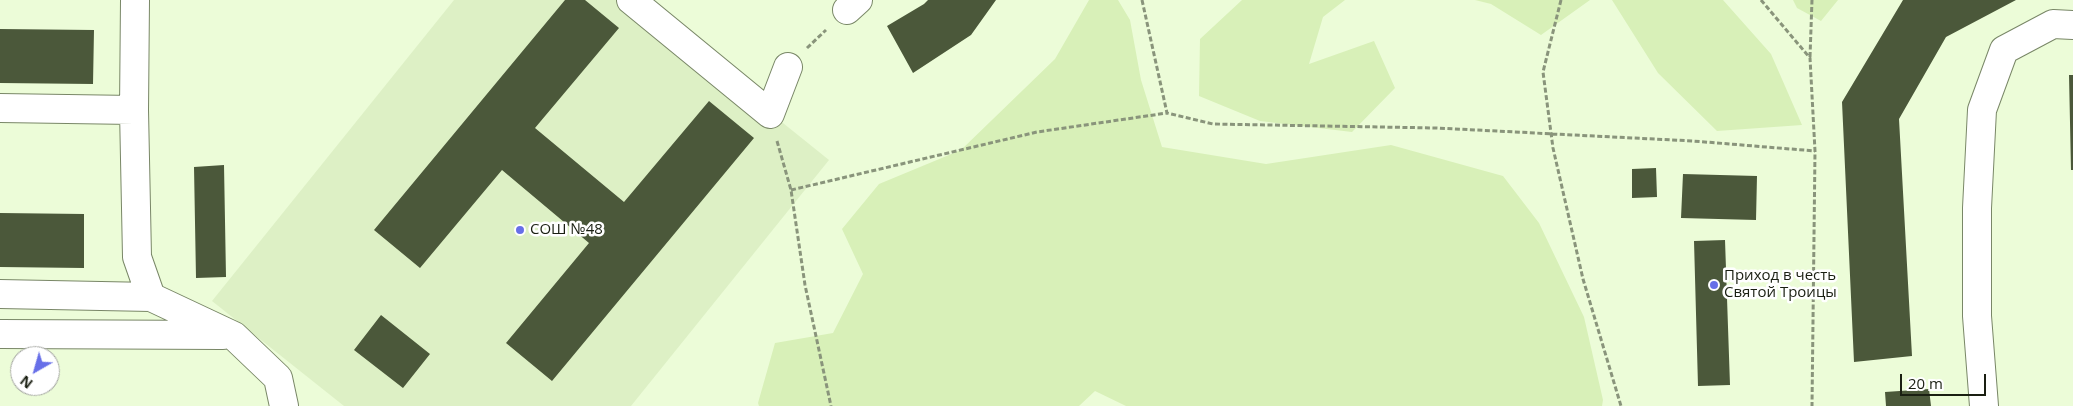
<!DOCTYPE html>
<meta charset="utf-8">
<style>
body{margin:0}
#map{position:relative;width:2073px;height:406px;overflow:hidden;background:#ecfcd8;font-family:"Open Sans",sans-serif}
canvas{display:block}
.north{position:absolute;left:10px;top:346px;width:50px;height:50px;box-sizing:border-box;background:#fff;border:1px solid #a3a5a0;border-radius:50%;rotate:218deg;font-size:14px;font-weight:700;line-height:20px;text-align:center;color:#1a1f12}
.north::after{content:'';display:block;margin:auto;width:18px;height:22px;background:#676fe8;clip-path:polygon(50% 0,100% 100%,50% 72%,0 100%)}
.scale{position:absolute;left:1900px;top:374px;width:86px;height:22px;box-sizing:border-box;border:2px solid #1a1f12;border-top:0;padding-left:6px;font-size:15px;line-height:18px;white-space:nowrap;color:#1a1f12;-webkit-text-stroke:4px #fff;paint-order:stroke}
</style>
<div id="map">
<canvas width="2073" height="406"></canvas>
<div class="north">N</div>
<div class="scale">20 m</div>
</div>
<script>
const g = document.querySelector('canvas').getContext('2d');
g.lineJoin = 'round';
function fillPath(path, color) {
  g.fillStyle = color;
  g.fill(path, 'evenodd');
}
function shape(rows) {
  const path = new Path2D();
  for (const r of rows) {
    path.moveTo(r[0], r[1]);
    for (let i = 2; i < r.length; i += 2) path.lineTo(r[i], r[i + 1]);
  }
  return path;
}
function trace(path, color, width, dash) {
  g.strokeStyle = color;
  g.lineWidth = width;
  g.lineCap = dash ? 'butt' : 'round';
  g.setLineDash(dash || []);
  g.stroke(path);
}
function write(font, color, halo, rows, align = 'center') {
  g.font = font + ' "Open Sans",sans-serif';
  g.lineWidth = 5;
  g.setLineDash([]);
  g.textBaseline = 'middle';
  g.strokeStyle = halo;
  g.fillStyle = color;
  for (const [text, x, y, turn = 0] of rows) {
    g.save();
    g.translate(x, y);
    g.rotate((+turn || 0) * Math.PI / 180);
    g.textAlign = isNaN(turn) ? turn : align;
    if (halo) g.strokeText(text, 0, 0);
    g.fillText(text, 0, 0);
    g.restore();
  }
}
const built = shape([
 [454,0,630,0,829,160,631,406,344,406,212,301]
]);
const green = shape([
 [1089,0,1118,0,1130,20,1141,80,1162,147,1266,164,1391,145,1503,176,1539,223,1584,317,1603,400,1602,406,1126,406,1095,391,1079,406,759,406,758,403,775,343,833,333,863,274,842,229,879,184,961,150,1055,59],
 [1242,0,1345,0,1323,17,1309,64,1374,41,1395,88,1352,132,1260,121,1199,96,1200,39],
 [1475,0,1590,0,1541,35,1491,4],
 [1612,0,1723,0,1771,54,1802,125,1717,131,1658,73],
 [1793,0,1838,0,1821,21,1797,8]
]);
const building = shape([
 [565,0,585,0,619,28,535,128,624,202,709,101,754,138,552,381,506,343,589,243,502,170,420,268,374,230],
 [928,0,996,0,971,35,913,73,887,26,924,4],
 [1903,0,2016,0,1946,37,1899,119,1912,356,1854,362,1842,102],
 [0,29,94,30,93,84,0,83],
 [2069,75,2073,75,2073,170,2071,170],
 [224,165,226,277,196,278,194,167],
 [1656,168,1657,197,1632,198,1632,169],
 [1683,174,1757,176,1756,220,1681,218],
 [0,213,84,214,84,268,0,267],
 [1725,240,1730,385,1698,386,1694,241],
 [381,315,430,354,403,388,354,350],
 [1929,389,1931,406,1886,406,1885,392]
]);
const path = shape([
 [1142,0,1167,113,1213,124,1436,128,1693,141,1815,151],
 [1561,0,1543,72,1553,148,1583,279,1621,406],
 [1761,0,1810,58,1815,151,1812,406],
 [807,48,826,30],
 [1810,57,1812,0],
 [777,141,791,190,805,285,831,406],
 [791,190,1037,132,1167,113]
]);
const minor = shape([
 [135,0,134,110,137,257,151,297,234,336,278,378,284,406],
 [631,0,770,114,788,67],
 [847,10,858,0],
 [0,108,134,110],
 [0,294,151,297],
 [0,334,223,335],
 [1984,406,1977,316,1977,208,1982,110,2004,50,2053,24,2073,25]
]);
const markers = [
 [520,230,5,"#676fe8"],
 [1714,285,5,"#676fe8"]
];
const poiNames = [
 ["СОШ №48",530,230],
 ["Приход в честь",1724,276],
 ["Святой Троицы",1724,293]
];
fillPath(built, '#ddf0c5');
fillPath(green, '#d8f0b8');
fillPath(building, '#4b583a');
trace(minor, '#798767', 30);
trace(path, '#89947b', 3, [5, 2.5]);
trace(minor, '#fff', 28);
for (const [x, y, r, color] of markers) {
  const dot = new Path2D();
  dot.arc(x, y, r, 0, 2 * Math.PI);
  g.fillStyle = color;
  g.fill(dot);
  trace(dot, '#fff', 2);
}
write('15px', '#1a1f12', '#fff', poiNames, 'left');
</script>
